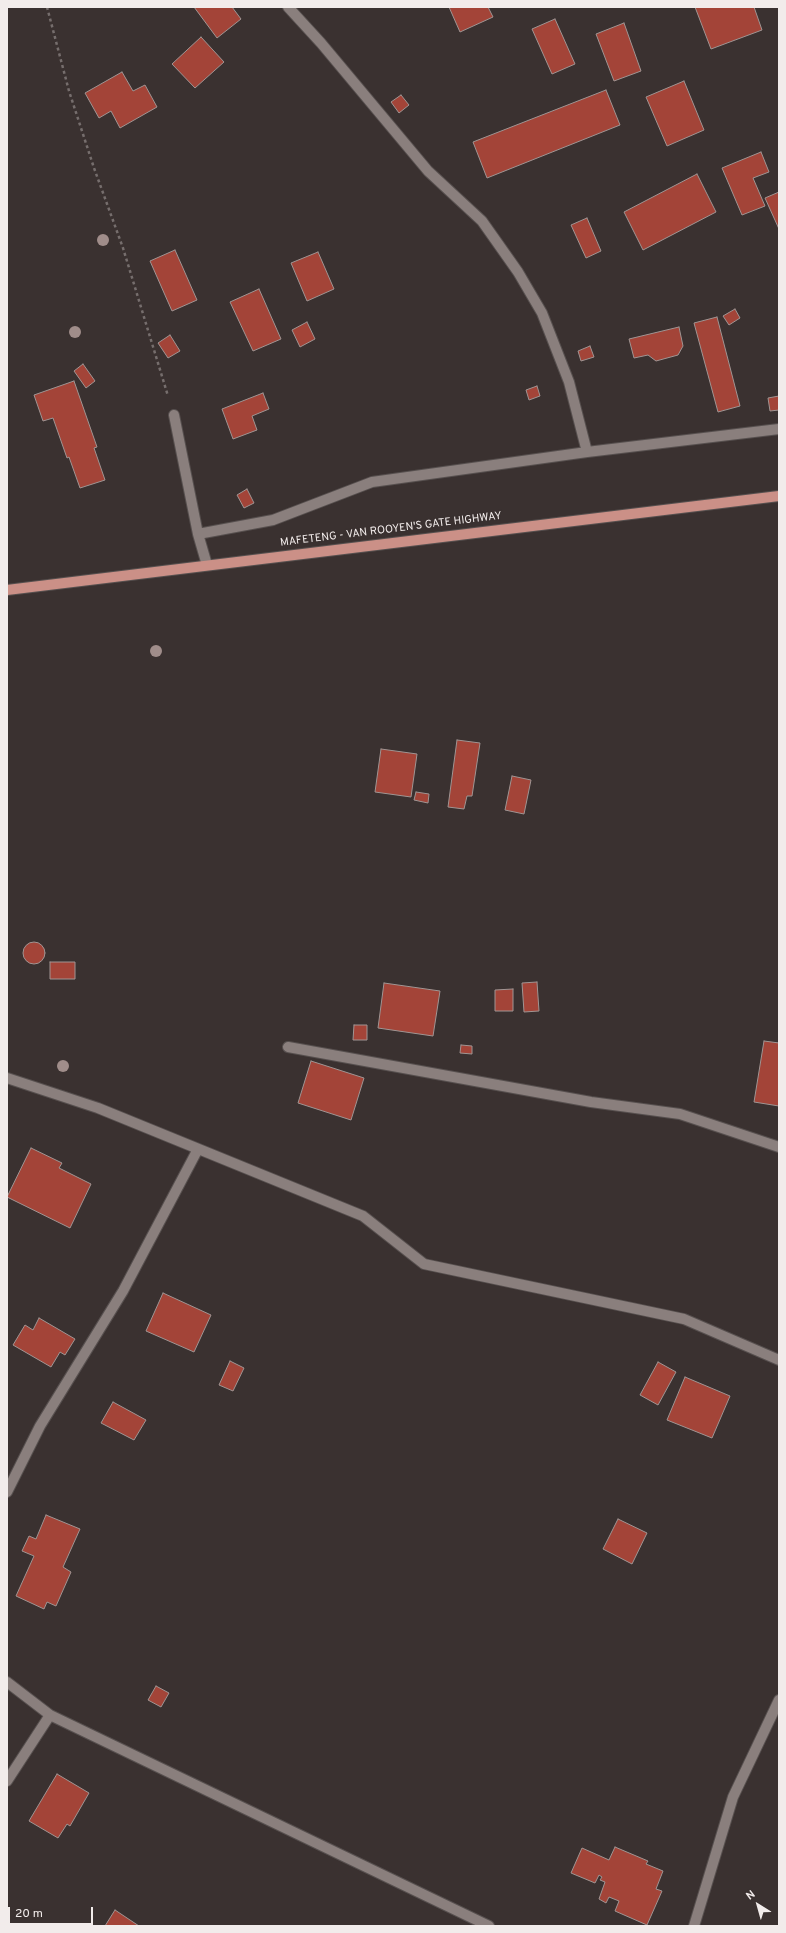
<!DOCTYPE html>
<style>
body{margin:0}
#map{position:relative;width:786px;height:1933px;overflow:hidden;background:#3a3130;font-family:Overpass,sans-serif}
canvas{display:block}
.frame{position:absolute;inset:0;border:8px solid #f2eceb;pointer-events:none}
.north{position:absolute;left:738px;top:1885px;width:40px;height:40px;-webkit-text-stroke:3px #3a3130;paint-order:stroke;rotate:323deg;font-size:11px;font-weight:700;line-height:16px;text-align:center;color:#f2eceb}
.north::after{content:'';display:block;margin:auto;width:14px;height:18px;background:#f2eceb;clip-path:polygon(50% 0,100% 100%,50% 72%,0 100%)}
.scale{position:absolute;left:8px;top:1907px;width:85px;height:18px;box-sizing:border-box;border:2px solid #f2eceb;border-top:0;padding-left:5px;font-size:12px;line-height:14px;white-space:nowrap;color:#f2eceb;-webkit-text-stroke:3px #3a3130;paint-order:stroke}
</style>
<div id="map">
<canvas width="786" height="1933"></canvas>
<div class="frame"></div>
<div class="north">N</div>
<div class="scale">20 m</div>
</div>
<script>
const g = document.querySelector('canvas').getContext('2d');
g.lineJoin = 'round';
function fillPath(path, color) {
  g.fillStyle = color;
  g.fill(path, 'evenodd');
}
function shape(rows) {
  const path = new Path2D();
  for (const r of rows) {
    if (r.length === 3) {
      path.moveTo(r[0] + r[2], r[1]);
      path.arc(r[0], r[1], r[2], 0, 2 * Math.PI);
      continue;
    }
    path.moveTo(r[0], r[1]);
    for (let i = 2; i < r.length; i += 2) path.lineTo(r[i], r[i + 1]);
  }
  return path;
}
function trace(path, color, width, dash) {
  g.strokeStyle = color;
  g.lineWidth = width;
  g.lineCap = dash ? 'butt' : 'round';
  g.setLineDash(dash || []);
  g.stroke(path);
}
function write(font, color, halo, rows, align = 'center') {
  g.font = font + ' Overpass,sans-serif';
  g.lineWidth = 3;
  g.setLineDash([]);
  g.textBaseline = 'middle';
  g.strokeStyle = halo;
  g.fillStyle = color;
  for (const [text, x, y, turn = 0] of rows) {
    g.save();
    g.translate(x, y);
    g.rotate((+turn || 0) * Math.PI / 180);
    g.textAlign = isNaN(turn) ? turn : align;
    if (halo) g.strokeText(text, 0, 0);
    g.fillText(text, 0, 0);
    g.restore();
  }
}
const building = shape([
 [194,7,232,7,241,19,217,38,194,7],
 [449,7,488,7,493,17,460,32,449,7],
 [695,7,754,7,762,30,711,49,695,7],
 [555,19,575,64,552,74,532,29,555,19],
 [624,23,641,71,614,81,596,34,624,23],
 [201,37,224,62,195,88,172,64,201,37],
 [122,72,133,91,145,85,157,107,120,128,111,111,99,118,85,93,122,72],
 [684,81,704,130,667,146,646,97,684,81],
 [606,90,620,125,487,178,473,142,606,90],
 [401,95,409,105,399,113,391,102,401,95],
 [761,152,769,172,753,178,765,206,742,215,722,168,761,152],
 [697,174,716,212,643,250,624,212,697,174],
 [779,192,779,229,765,198,779,192],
 [587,218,601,251,586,258,571,225,587,218],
 [175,250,197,300,172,311,150,261,175,250],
 [318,252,334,289,307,301,291,263,318,252],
 [259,289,281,339,253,351,230,302,259,289],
 [735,309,740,318,729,325,723,316,735,309],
 [717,317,740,406,718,412,694,323,717,317],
 [307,322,315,339,300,347,292,330,307,322],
 [679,327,683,346,678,355,656,361,648,355,634,358,629,339,679,327],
 [170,335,180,351,168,358,158,343,170,335],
 [590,346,594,357,581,361,578,351,590,346],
 [83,364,95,381,86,388,74,371,83,364],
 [74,381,97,447,94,448,105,480,80,488,69,457,67,458,53,418,43,421,34,395,74,381],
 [537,386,540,396,529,400,526,390,537,386],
 [263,393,269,409,252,416,257,430,233,439,222,409,263,393],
 [779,396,779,410,770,411,768,398,779,396],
 [247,489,254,503,244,508,237,495,247,489],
 [457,740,480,743,472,796,467,796,464,809,448,807,457,740],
 [381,749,417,754,411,797,375,792,381,749],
 [512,776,531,780,524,814,505,810,512,776],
 [416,792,429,794,428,803,414,800,416,792],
 [34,953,11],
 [50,962,75,962,75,979,50,979,50,962],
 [537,982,539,1011,524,1012,522,983,537,982],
 [384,983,440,991,433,1036,378,1028,384,983],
 [513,989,513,1011,495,1011,495,990,513,989],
 [354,1025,367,1025,367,1040,353,1040,354,1025],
 [764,1041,779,1043,779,1106,754,1102,764,1041],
 [461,1045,472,1046,472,1054,460,1053,461,1045],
 [311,1061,364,1078,351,1120,298,1103,311,1061],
 [31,1148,62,1163,59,1168,91,1184,70,1228,7,1197,31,1148],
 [163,1293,211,1315,194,1352,146,1331,163,1293],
 [39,1318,75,1339,65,1355,60,1352,51,1367,13,1345,25,1325,33,1330,39,1318],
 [230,1361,244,1368,233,1391,219,1385,230,1361],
 [658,1362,676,1372,658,1405,640,1395,658,1362],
 [685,1377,730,1396,712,1438,667,1420,685,1377],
 [113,1402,146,1420,134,1440,101,1423,113,1402],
 [46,1515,80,1529,63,1567,71,1572,56,1606,47,1602,44,1609,16,1596,34,1556,22,1551,29,1536,36,1539,46,1515],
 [618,1519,647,1533,632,1564,603,1549,618,1519],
 [156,1686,169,1693,161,1707,148,1700,156,1686],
 [57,1774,89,1793,70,1826,67,1824,58,1838,29,1821,57,1774],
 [615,1847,648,1861,646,1864,663,1871,656,1889,662,1891,647,1925,615,1911,619,1901,609,1897,606,1903,599,1899,605,1882,600,1880,602,1877,599,1875,595,1883,571,1873,582,1848,609,1860,615,1847],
 [115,1910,139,1926,105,1926,115,1910]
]);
const path = shape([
 [47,7,69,91,94,168,123,248,168,396]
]);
const minor = shape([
 [288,7,321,43,428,171,482,221,518,272,542,313,569,382,587,452],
 [174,415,198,534,207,565],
 [198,534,273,520,372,482,587,452,779,429],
 [288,1047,591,1102,680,1114,779,1147],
 [7,1078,98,1108,363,1216,424,1264,684,1319,779,1360],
 [7,1492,40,1426,123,1291,198,1149],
 [7,1682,50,1715,489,1926],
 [7,1781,50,1715],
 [694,1926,733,1797,779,1700]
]);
const major = shape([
 [7,590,779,496]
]);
const trees = [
 [103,240],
 [75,332],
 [156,651],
 [63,1066]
];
const streetNames = [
 ["MAFETENG - VAN ROOYEN'S GATE HIGHWAY",391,530,-7]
];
fillPath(building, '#a34438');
trace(building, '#a09593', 1);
trace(minor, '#57504f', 12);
trace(major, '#57504f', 12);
trace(path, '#766e6d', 2.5, [3, 3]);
trace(minor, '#8a7f7d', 10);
trace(major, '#cb9087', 10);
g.fillStyle = '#a08d8a';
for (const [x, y] of trees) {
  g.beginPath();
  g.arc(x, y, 6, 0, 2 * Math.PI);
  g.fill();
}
write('11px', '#f2eceb', '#3a3130', streetNames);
</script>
